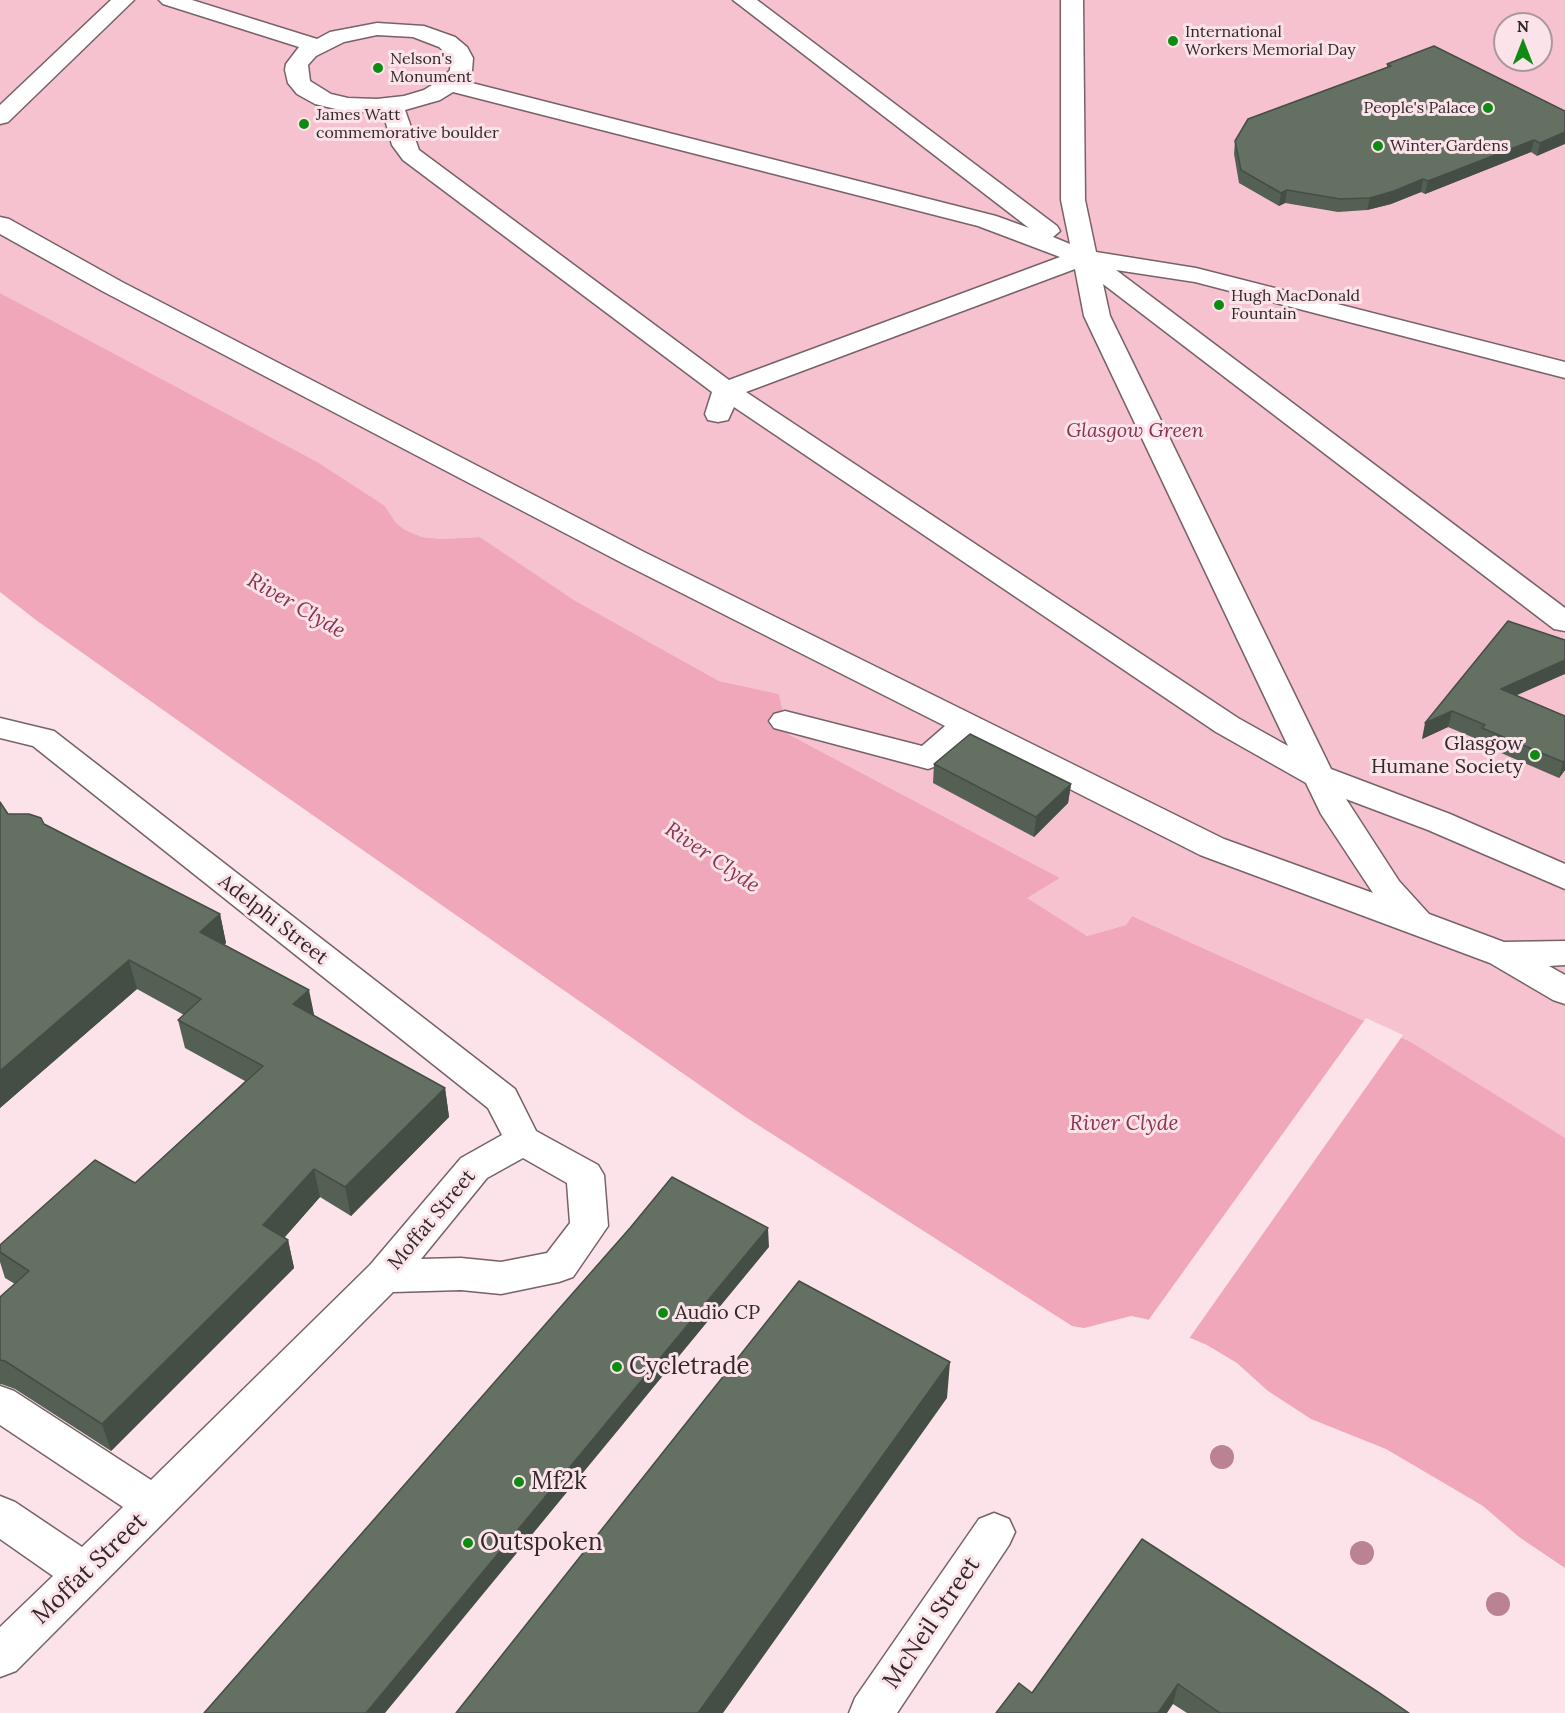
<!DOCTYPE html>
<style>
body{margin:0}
#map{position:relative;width:1565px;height:1713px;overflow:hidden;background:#fbe3e9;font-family:Lora,serif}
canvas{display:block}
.north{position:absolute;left:1493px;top:12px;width:60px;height:60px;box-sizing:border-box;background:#fbe3e9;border:2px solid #aa989d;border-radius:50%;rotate:0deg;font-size:16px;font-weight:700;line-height:24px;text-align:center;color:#31282a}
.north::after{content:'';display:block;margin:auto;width:21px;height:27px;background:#0f8b14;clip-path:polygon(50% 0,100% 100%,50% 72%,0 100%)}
</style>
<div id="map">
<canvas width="1565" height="1713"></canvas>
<div class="north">N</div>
</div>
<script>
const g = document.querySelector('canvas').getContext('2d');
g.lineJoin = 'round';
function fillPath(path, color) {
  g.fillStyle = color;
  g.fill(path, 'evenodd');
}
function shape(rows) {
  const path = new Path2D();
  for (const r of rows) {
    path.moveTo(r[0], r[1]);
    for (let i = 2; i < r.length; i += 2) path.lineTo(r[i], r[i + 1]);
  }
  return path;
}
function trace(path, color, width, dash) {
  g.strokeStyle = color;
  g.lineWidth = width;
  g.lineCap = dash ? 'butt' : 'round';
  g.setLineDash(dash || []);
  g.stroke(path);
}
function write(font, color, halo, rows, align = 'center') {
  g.font = font + ' Lora,serif';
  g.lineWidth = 6;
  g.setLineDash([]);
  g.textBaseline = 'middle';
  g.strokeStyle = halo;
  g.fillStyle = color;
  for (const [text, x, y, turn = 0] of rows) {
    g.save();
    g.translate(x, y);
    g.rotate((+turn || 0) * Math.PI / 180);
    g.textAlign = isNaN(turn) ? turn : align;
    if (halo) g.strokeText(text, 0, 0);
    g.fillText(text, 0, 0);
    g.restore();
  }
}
const green = shape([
 [0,0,1565,0,1565,1158,1483,1087,1411,1042,1132,916,1126,925,1087,936,1026,898,1060,878,788,734,779,694,719,681,574,600,480,537,442,539,422,537,404,530,396,523,385,506,0,293],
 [1505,24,1541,24,1541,60,1505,60]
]);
const water = shape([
 [0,293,317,462,385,506,396,523,405,530,422,537,442,539,480,537,574,600,719,681,779,694,788,734,1060,878,1027,898,1087,936,1126,925,1132,916,1411,1042,1565,1138,1565,1568,1519,1537,1483,1506,1386,1449,1311,1419,1268,1391,1237,1363,1207,1345,1146,1319,1131,1316,1084,1328,1072,1326,744,1116,238,763,36,620,0,592]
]);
const pier = shape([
 [1366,1018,1403,1035,1188,1340,1147,1322]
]);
const minor = shape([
 [111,0,134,0,8,122,0,124,0,105,111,0],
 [159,0,192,0,317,39,330,32,377,23,424,26,455,37,467,47,473,58,472,71,464,81,996,216,1029,228,733,0,757,0,1057,226,1060,231,1053,237,1070,244,1061,200,1061,0,1083,0,1085,200,1096,252,1196,268,1565,362,1565,378,1195,282,1116,270,1565,608,1565,631,1554,629,1103,284,1110,316,1331,769,1450,814,1565,864,1565,889,1428,830,1346,799,1399,881,1429,914,1504,942,1565,941,1565,965,1549,966,1565,975,1565,1004,1553,1000,1490,963,1200,855,969,738,939,765,928,769,774,728,769,721,774,714,785,711,922,746,945,726,624,564,104,292,0,234,0,217,9,219,122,282,644,552,1224,839,1373,893,1321,814,1306,783,1216,732,734,407,728,420,718,422,708,420,705,414,712,392,403,160,392,145,383,112,348,112,315,104,297,94,288,83,285,70,286,64,299,47,163,4,159,0],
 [377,35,413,37,439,47,451,58,450,70,443,78,424,90,404,96,377,99,348,98,331,94,310,81,308,65,316,56,344,42,377,35],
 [453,92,978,226,1060,257,729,380,419,150,405,110,440,100,453,92],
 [1075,269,1084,316,1288,746,1238,718,746,392,1075,269],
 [0,718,54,731,515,1089,536,1131,598,1165,604,1175,608,1226,573,1277,559,1282,501,1294,461,1290,393,1292,16,1671,0,1677,0,1627,53,1576,0,1539,0,1496,15,1502,82,1547,123,1507,0,1425,0,1386,14,1391,151,1480,370,1265,461,1158,502,1135,488,1108,33,746,0,738,0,718],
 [523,1158,567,1183,570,1223,547,1253,501,1262,461,1258,421,1259,487,1178,523,1158],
 [994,1513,1009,1519,1015,1532,1009,1545,897,1713,849,1713,855,1698,979,1519,994,1513]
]);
const trees = [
 [1222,1457],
 [1362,1553],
 [1498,1604]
];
const wall = shape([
 [1387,64,1565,111,1537,156,1531,152,1425,194,1421,192,1391,204,1367,210,1338,212,1285,203,1279,206,1239,183,1234,154,1235,141,1387,68],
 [1508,621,1516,696,1565,716,1565,770,1559,778,1478,743,1479,740,1448,727,1422,739],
 [934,764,1071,784,1068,803,1034,837,933,783],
 [0,802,8,814,44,824,220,914,226,943,224,945,314,1016,445,1088,449,1117,351,1216,320,1197,284,1238,288,1240,294,1268,111,1451,15,1389,1,1384,0,1385,0,1297,15,1284,5,1278,0,1262,0,1245,135,1183,245,1081,185,1048,178,1020,184,1015,137,989,0,1108],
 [1142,1539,1409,1713,1187,1713,1173,1704,1032,1693]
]);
const shadedWall = shape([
 [1565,132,1565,144,1537,156,1540,143],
 [1534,140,1531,152,1425,194,1428,181],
 [1423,179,1421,192,1391,204,1367,210,1370,198],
 [1287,190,1285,203,1279,206,1281,193],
 [1565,660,1565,674,1497,704,1501,689],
 [1452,711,1448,727,1422,739,1425,723],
 [1565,760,1565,770,1559,778,1563,762],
 [1071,784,1068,803,1034,837,1036,817],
 [220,914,226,943,206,961,200,932],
 [129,960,137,989,0,1108,0,1071],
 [309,990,315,1019,293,1004],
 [445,1088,449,1117,351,1216,345,1187],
 [314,1169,320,1197,270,1254,263,1225],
 [768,1228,769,1247,385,1713,366,1713],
 [288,1240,294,1268,111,1451,102,1424],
 [950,1362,947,1398,723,1713,698,1713],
 [1178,1684,1173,1704,1167,1713,1158,1713]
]);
const building = shape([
 [1434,46,1565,111,1565,132,1540,143,1534,140,1428,181,1423,179,1394,191,1370,198,1340,199,1287,190,1281,193,1241,170,1235,141,1248,119,1391,66,1387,64,1434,46],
 [1508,621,1565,640,1565,660,1501,689,1565,716,1565,760,1563,762,1482,728,1485,725,1452,711,1425,723,1508,621],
 [970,734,1071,784,1036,817,934,764,970,734],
 [0,802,8,814,29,814,41,818,44,824,220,914,200,932,309,990,293,1004,445,1088,345,1187,314,1169,263,1225,288,1240,102,1424,5,1361,0,1360,0,1297,29,1271,0,1252,0,1245,95,1160,135,1183,263,1066,178,1020,201,999,129,960,0,1071,0,802],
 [672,1177,768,1228,366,1713,204,1713,630,1228,672,1177],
 [799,1281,950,1362,698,1713,456,1713,799,1281],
 [1142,1539,1378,1692,1409,1713,1220,1713,1178,1684,1158,1713,996,1713,1019,1683,1032,1693,1142,1539]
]);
const markers = [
 [1173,41,6,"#0f8b14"],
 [378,68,6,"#0f8b14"],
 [1488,108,6,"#0f8b14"],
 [304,124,6,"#0f8b14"],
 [1378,146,6,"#0f8b14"],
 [1219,305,6,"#0f8b14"],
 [1535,755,6,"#0f8b14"],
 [663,1313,6,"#0f8b14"],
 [617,1367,6,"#0f8b14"],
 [519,1482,6,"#0f8b14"],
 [468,1543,6,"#0f8b14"]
];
const farPoinames = [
 ["International",1185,32],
 ["Workers Memorial Day",1185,50],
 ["Nelson's",390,59],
 ["Monument",390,77],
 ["People's Palace",1476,108,"right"],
 ["James Watt",316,115],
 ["commemorative boulder",316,133],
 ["Winter Gardens",1390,146],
 ["Hugh MacDonald",1231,296],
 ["Fountain",1231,314]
];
const parkNames = [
 ["Glasgow Green",1135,431]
];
const poiNames = [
 ["Glasgow",1523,744],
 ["Humane Society",1523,767],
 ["Audio CP",675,1313,"left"]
];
const streetNames = [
 ["Adelphi Street",273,920,38],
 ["Moffat Street",432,1220,-50]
];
const waterNames = [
 ["River Clyde",296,606,30],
 ["River Clyde",712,858,34],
 ["River Clyde",1124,1124]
];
const nearPoinames = [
 ["Cycletrade",629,1367],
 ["Mf2k",531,1482],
 ["Outspoken",480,1543]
];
const nearStreetnames = [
 ["Moffat Street",90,1569,-44],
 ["McNeil Street",932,1623,-56]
];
fillPath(green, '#f7c2cf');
fillPath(water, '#f0a7b9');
fillPath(pier, '#fbe3e9');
trace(minor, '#766267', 3);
fillPath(minor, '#fff');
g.fillStyle = '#bb8294';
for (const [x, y] of trees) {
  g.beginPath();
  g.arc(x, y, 12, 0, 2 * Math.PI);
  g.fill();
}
fillPath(wall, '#556054');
fillPath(shadedWall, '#454e45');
fillPath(building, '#637062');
trace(building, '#454e45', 1.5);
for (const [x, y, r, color] of markers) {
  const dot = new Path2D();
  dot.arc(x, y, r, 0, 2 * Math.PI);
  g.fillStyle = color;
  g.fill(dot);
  trace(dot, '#fbe3e9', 2);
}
write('16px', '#31282a', '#fbe3e9', farPoinames, 'left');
write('italic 20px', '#87334f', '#fbe3e9', parkNames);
write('20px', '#31282a', '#fbe3e9', poiNames, 'right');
write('20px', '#31282a', '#fbe3e9', streetNames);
write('italic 21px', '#893450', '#fbe3e9', waterNames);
write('24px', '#31282a', '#fbe3e9', nearPoinames, 'left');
write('24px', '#31282a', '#fbe3e9', nearStreetnames);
</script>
